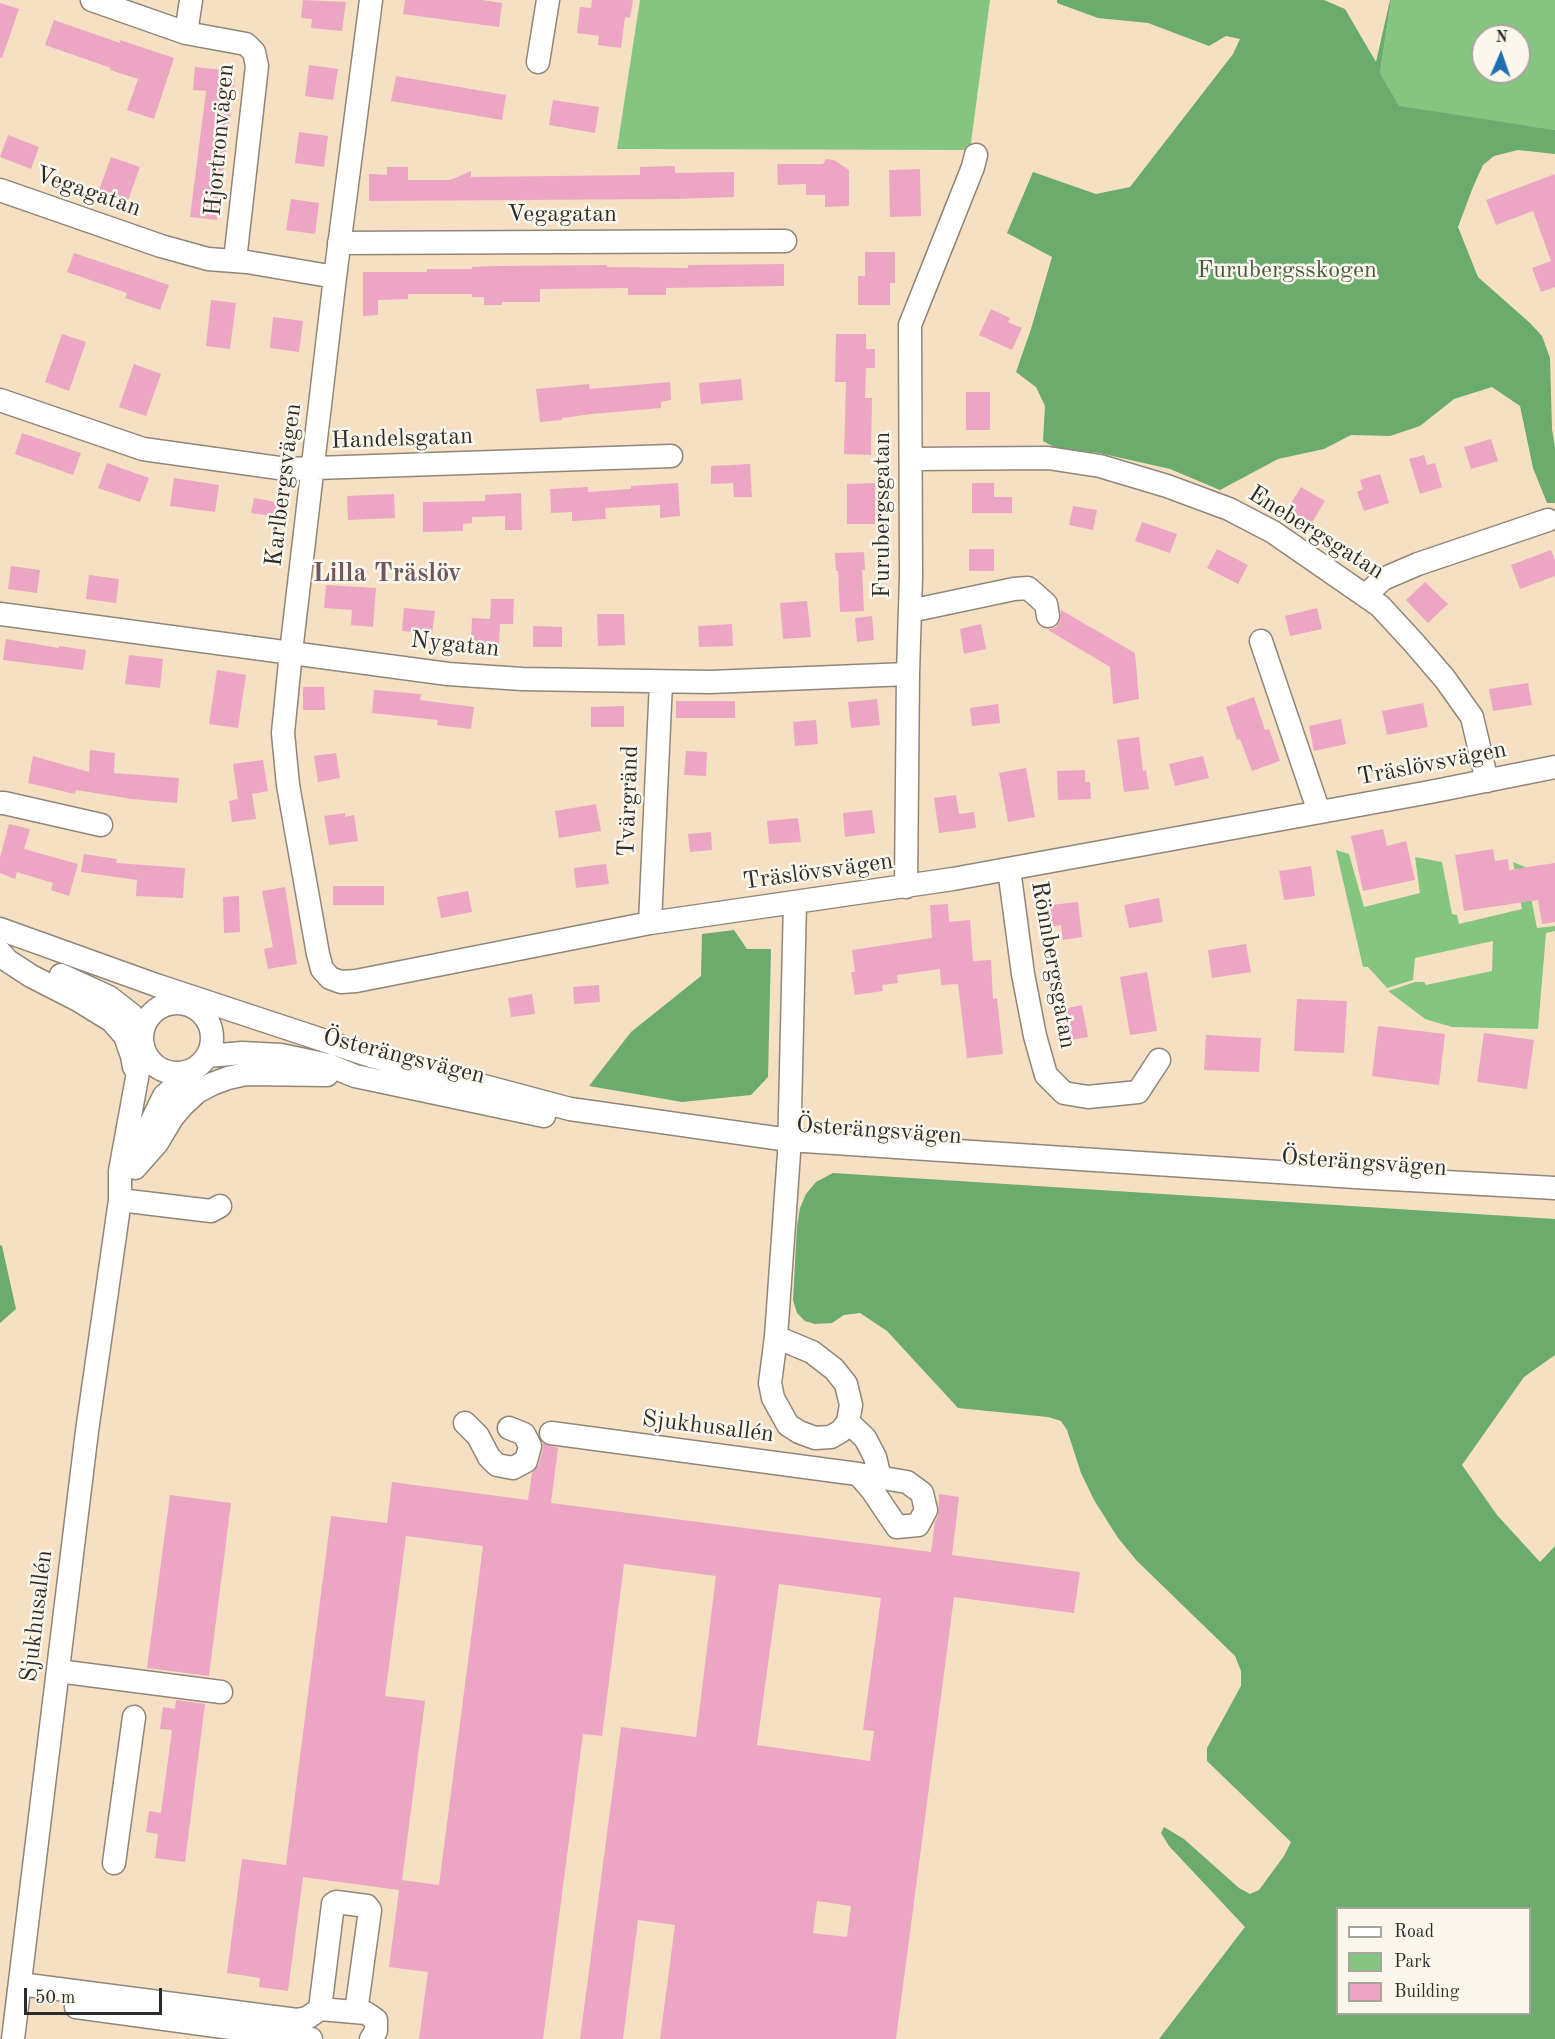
<!DOCTYPE html>
<meta charset="utf-8">
<style>
body{margin:0}
#map{position:relative;width:1555px;height:2039px;overflow:hidden;background:#f5e0c4;font-family:"Old Standard TT",serif}
canvas{display:block}
.legend{position:absolute;left:1336px;top:1907px;width:195px;height:108px;box-sizing:border-box;background:#fbf7ec;border:2px solid #a8a59f;margin:0;padding:8px 10px;list-style:none;font-size:18px;color:#2b2b2b}
.legend li{display:flex;align-items:center;gap:12px;height:30px}
.legend b{width:30px;border:2px solid #a8a59f}
.north{position:absolute;left:1471px;top:24px;width:60px;height:60px;box-sizing:border-box;background:#fbf7ec;border:2px solid #a8a59f;border-radius:50%;rotate:2deg;font-size:16px;font-weight:700;line-height:24px;text-align:center;color:#2b2b2b}
.north::after{content:'';display:block;margin:auto;width:21px;height:27px;background:#1f6fb2;clip-path:polygon(50% 0,100% 100%,50% 72%,0 100%)}
.scale{position:absolute;left:24px;top:1988px;width:138px;height:27px;box-sizing:border-box;border:3px solid #2b2b2b;border-top:0;padding-left:8px;font-size:18px;line-height:21px;white-space:nowrap;color:#2b2b2b;-webkit-text-stroke:4px #fbf7ec;paint-order:stroke}
</style>
<div id="map">
<canvas width="1555" height="2039"></canvas>
<ul class="legend">
<li><b style="height:8px;background:#fff"></b>Road</li>
<li><b style="height:16px;background:#84c67f"></b>Park</li>
<li><b style="height:16px;background:#eca6c3"></b>Building</li>
</ul>
<div class="north">N</div>
<div class="scale">50 m</div>
</div>
<script>
const g = document.querySelector('canvas').getContext('2d');
g.lineJoin = 'round';
function fillPath(path, color) {
  g.fillStyle = color;
  g.fill(path, 'evenodd');
}
function shape(rows) {
  const path = new Path2D();
  for (const r of rows) {
    if (r.length === 3) {
      path.moveTo(r[0] + r[2], r[1]);
      path.arc(r[0], r[1], r[2], 0, 2 * Math.PI);
      continue;
    }
    path.moveTo(r[0], r[1]);
    for (let i = 2; i < r.length; i += 2) path.lineTo(r[i], r[i + 1]);
  }
  return path;
}
function trace(path, color, width, dash) {
  g.strokeStyle = color;
  g.lineWidth = width;
  g.lineCap = dash ? 'butt' : 'round';
  g.setLineDash(dash || []);
  g.stroke(path);
}
function write(font, color, halo, rows, align = 'center') {
  g.font = font + ' "Old Standard TT",serif';
  g.lineWidth = 5;
  g.setLineDash([]);
  g.textBaseline = 'middle';
  g.strokeStyle = halo;
  g.fillStyle = color;
  for (const [text, x, y, turn = 0] of rows) {
    g.save();
    g.translate(x, y);
    g.rotate((+turn || 0) * Math.PI / 180);
    g.textAlign = isNaN(turn) ? turn : align;
    if (halo) g.strokeText(text, 0, 0);
    g.fillText(text, 0, 0);
    g.restore();
  }
}
const green = shape([
 [640,0,990,0,970,150,617,149],
 [1391,0,1555,0,1555,130,1399,107,1380,73],
 [1483,36,1519,36,1519,72,1483,72],
 [1336,850,1349,854,1364,907,1420,893,1415,857,1442,862,1452,914,1457,915,1459,924,1522,909,1513,862,1525,867,1537,928,1555,926,1555,931,1546,933,1538,1029,1452,1027,1425,1019,1388,991,1415,982,1424,982,1426,985,1492,971,1493,941,1415,958,1413,980,1387,988,1368,967,1363,967]
]);
const forest = shape([
 [1057,0,1324,0,1345,9,1376,62,1390,0,1391,0,1380,73,1399,106,1555,130,1555,154,1518,150,1494,156,1483,165,1473,187,1458,227,1478,277,1530,323,1542,336,1550,358,1552,429,1555,448,1555,503,1547,503,1533,468,1520,406,1492,387,1454,399,1420,426,1390,436,1351,435,1324,449,1278,459,1220,490,1170,469,1099,453,1056,448,1043,441,1045,406,1036,387,1016,372,1031,329,1052,257,1007,233,1033,172,1096,194,1130,187,1233,54,1240,39,1226,36,1209,46,1148,23,1098,18,1057,3],
 [734,930,747,949,771,949,768,1077,751,1095,682,1102,589,1086,631,1032,701,976,702,934],
 [833,1173,1555,1219,1555,1355,1524,1377,1462,1465,1497,1515,1540,1562,1555,1546,1555,2039,1159,2039,1245,1927,1169,1846,1161,1833,1164,1827,1184,1839,1239,1888,1250,1894,1259,1890,1284,1856,1291,1842,1207,1761,1207,1748,1241,1686,1241,1671,1235,1656,1137,1561,1118,1538,1094,1500,1081,1473,1067,1430,1061,1421,1048,1417,958,1408,887,1331,860,1313,844,1315,832,1323,815,1324,805,1321,797,1313,793,1300,797,1226,800,1208,806,1194,816,1182],
 [1530,1908,1530,2014,1338,2014,1338,1908],
 [0,1245,2,1246,16,1309,0,1323]
]);
const building = shape([
 [303,0,346,2,342,31,311,28,312,19,301,18],
 [405,0,482,0,502,3,499,27,403,14],
 [592,0,633,0,630,18,625,17,621,48,598,45,599,36,577,33,580,7,591,8],
 [0,3,19,9,2,58,0,57],
 [54,20,120,43,120,40,174,58,154,119,127,110,138,79,110,70,111,68,45,45],
 [309,65,338,69,333,100,305,96],
 [195,67,225,70,224,78,235,79,217,220,190,217,206,91,193,90],
 [396,76,506,95,502,120,391,101],
 [553,100,599,107,595,133,549,125],
 [299,132,328,136,324,167,295,163],
 [8,135,39,147,31,169,0,157],
 [111,157,140,167,127,203,98,193],
 [826,159,834,160,849,170,849,206,825,207,825,195,806,195,806,184,778,185,777,164,823,164],
 [675,166,675,173,734,172,734,197,676,199,369,201,369,174,387,175,387,167,408,167,408,180,450,180,471,171,471,177,640,175,640,167],
 [920,169,921,216,890,217,889,170],
 [1555,174,1555,287,1541,292,1532,268,1551,261,1533,211,1496,225,1486,200],
 [291,199,319,203,315,234,286,230],
 [865,252,895,252,895,283,890,283,890,305,858,305,858,276,865,276],
 [74,253,169,285,160,310,125,298,127,293,67,272],
 [784,264,784,286,666,288,666,295,628,295,628,288,540,289,540,302,502,302,502,305,484,305,484,297,472,297,472,294,408,294,408,299,378,300,378,315,363,316,363,272,427,272,427,269,472,269,472,267,496,266,607,265,607,267,688,268,688,265],
 [211,300,236,303,230,349,206,346],
 [991,309,1010,318,1008,322,1022,328,1012,350,979,335],
 [273,317,303,321,299,352,270,348],
 [62,334,86,342,69,391,45,382],
 [836,334,866,334,866,349,875,349,875,368,866,368,865,398,872,398,871,455,844,454,846,382,835,382],
 [134,364,161,374,146,416,119,407],
 [741,379,743,400,701,404,699,383],
 [670,382,671,400,661,402,661,408,592,414,562,418,562,420,540,422,536,389,589,384,590,389],
 [966,392,990,392,990,430,966,430],
 [22,433,81,453,73,475,15,454],
 [1491,439,1498,461,1471,469,1464,447],
 [1424,455,1427,465,1435,463,1442,487,1420,494,1409,459],
 [107,463,149,478,140,502,98,488],
 [750,464,752,497,734,497,733,483,711,484,711,466],
 [1380,474,1389,503,1364,511,1357,492,1363,489,1360,480],
 [174,478,219,485,215,512,170,506],
 [678,483,680,516,660,518,660,505,605,508,606,519,572,521,572,512,551,513,550,489,588,487,588,492,631,489,631,486],
 [875,483,875,524,847,524,847,484],
 [972,483,994,483,994,497,1012,497,1012,513,972,513],
 [1301,487,1325,501,1311,524,1287,510],
 [521,493,522,530,505,530,505,516,472,517,472,523,463,524,463,531,423,532,423,502,485,501,485,495],
 [394,494,395,518,348,520,347,496],
 [254,498,287,504,285,518,251,513],
 [1073,506,1097,510,1093,530,1069,525],
 [1142,522,1177,534,1170,553,1135,541],
 [969,549,994,549,994,571,969,571],
 [1217,549,1248,565,1238,584,1207,568],
 [1551,550,1555,560,1555,576,1520,589,1511,565],
 [864,552,865,570,862,570,864,611,840,612,838,571,836,571,835,553],
 [11,566,40,570,37,593,8,589],
 [89,575,119,579,116,603,86,599],
 [1425,582,1448,604,1428,623,1406,600],
 [326,585,376,588,373,627,351,625,352,610,324,608],
 [491,599,514,599,513,624,500,624,499,644,471,643,472,618,490,619],
 [807,601,811,637,783,639,780,603],
 [404,608,435,611,432,634,402,631],
 [1317,608,1322,629,1290,636,1285,616],
 [1061,610,1135,653,1139,699,1113,704,1110,667,1048,630,1056,627,1060,621],
 [597,614,624,614,625,645,598,646],
 [872,616,874,640,857,642,855,618],
 [732,624,733,646,699,647,698,626],
 [981,624,986,649,964,654,960,629],
 [533,626,562,627,562,647,533,647],
 [6,639,59,648,59,646,86,650,83,670,3,660],
 [129,655,163,659,160,688,125,684],
 [217,670,246,675,238,728,209,724],
 [1528,683,1532,705,1493,711,1489,689],
 [303,687,324,687,325,710,303,710],
 [374,690,421,694,420,700,474,707,471,729,437,725,438,720,372,713],
 [1254,697,1265,730,1269,729,1280,761,1252,771,1240,739,1237,740,1226,707],
 [877,699,880,725,851,728,848,702],
 [676,701,735,701,735,718,676,718],
 [1423,703,1428,727,1387,735,1382,711],
 [998,704,1000,723,972,726,970,708],
 [624,706,624,727,591,727,591,707],
 [1341,719,1346,744,1314,751,1309,726],
 [816,720,818,744,795,746,793,722],
 [1139,737,1143,771,1146,770,1149,789,1124,792,1117,740],
 [90,750,115,753,114,773,179,778,177,803,132,799,76,790,75,794,28,783,33,756,89,772],
 [686,751,707,752,706,776,684,775],
 [336,753,340,778,318,782,314,756],
 [1203,756,1209,778,1175,786,1169,764],
 [263,760,268,791,252,794,256,819,232,822,229,801,238,799,233,764],
 [1026,768,1035,817,1008,822,999,773],
 [1085,770,1085,782,1090,782,1091,799,1058,800,1057,771],
 [956,795,959,814,974,812,976,828,939,833,934,798],
 [596,804,601,831,559,838,555,811],
 [872,810,875,833,845,837,843,813],
 [345,813,345,817,354,815,358,841,329,845,324,816],
 [798,818,801,842,769,844,767,821],
 [9,824,30,829,24,849,78,864,69,896,51,890,53,883,17,872,15,879,0,873,0,858],
 [1383,829,1387,846,1406,841,1415,880,1363,891,1351,836],
 [711,832,712,850,690,852,688,834],
 [1493,849,1495,861,1508,859,1509,870,1555,863,1555,922,1542,924,1538,900,1464,911,1455,855],
 [84,854,117,859,116,863,185,868,183,898,136,896,137,880,81,872],
 [606,864,609,884,576,888,574,868],
 [1311,866,1315,896,1284,900,1279,871],
 [333,886,384,886,384,905,333,905],
 [285,887,297,964,268,969,264,949,273,947,262,891],
 [468,891,472,912,441,918,437,897],
 [239,896,240,932,224,933,223,897],
 [1159,898,1163,922,1129,928,1124,905],
 [1078,902,1082,937,1063,940,1061,925,1045,928,1042,906],
 [948,904,949,922,970,920,973,961,991,960,993,999,997,998,1003,1054,967,1058,958,984,941,985,940,969,897,975,898,983,882,985,883,991,855,995,851,972,855,972,852,950,932,938,930,905],
 [1246,944,1251,972,1212,978,1208,950],
 [1147,972,1157,1031,1130,1035,1120,977],
 [599,985,600,1002,574,1004,573,987],
 [532,994,535,1014,511,1017,508,998],
 [1297,999,1347,1001,1344,1053,1294,1051],
 [1082,1005,1088,1037,1060,1042,1054,1011],
 [1378,1026,1445,1034,1439,1085,1372,1076],
 [1484,1033,1534,1040,1527,1089,1477,1082],
 [1206,1035,1261,1038,1259,1072,1204,1070],
 [543,1443,558,1448,551,1503,931,1552,935,1522,938,1516,939,1494,959,1497,952,1555,1080,1572,1074,1613,954,1597,896,2039,660,2039,675,1925,638,1920,623,2039,580,2039,621,1727,696,1737,716,1576,624,1564,602,1736,583,1734,543,2039,419,2039,428,1972,389,1967,399,1890,303,1877,288,1991,259,1987,260,1978,227,1973,242,1859,286,1865,331,1516,387,1523,392,1482,528,1500,532,1473,539,1464,543,1449],
 [406,1536,483,1546,439,1885,402,1880,425,1701,385,1696],
 [779,1584,881,1598,863,1730,874,1731,870,1761,757,1745],
 [817,1901,851,1906,847,1937,813,1933],
 [170,1495,231,1503,209,1676,147,1668],
 [176,1700,205,1704,185,1862,155,1858,158,1834,146,1832,149,1811,161,1813,172,1730,160,1729,163,1707,175,1709]
]);
const minor = shape([
 [92,0,186,33,246,44,254,52,257,66,235,260],
 [371,0,335,277,291,652,283,733,288,785,318,954,322,969,330,978,341,982,356,981,650,923,953,879,1430,792,1555,767],
 [186,33,191,0],
 [538,62,548,0],
 [0,190,161,246,208,259,247,262,335,277],
 [339,243,785,241],
 [0,400,143,449,286,469,671,456],
 [911,459,1048,458,1100,466,1167,486,1229,509,1273,532,1380,606,1415,644,1445,679,1472,717,1487,781],
 [1366,595,1383,579,1418,564,1548,520],
 [910,611,1014,589,1028,588,1046,604,1048,616],
 [0,614,448,674,522,679,710,682,908,674],
 [1261,641,1319,812],
 [0,803,4,803,101,825],
 [1009,869,1023,974,1035,1036,1046,1075,1064,1093,1088,1097,1138,1092,1159,1060],
 [906,887,908,674,911,576,910,325,973,167,976,155],
 [650,923,661,682],
 [0,929,156,985,371,1056,570,1109,789,1140,1355,1177,1555,1188],
 [0,952,8,961,31,976,78,1000,112,1021,125,1036,132,1056,134,1067],
 [61,975,109,997,132,1015,142,1033],
 [177,1038,35],
 [208,1056,242,1053,281,1055,328,1065,355,1076,544,1116],
 [139,1153,143,1139,164,1096,193,1070],
 [135,1168,157,1143,172,1118,183,1105,197,1092,212,1084,228,1078,246,1074,327,1075],
 [120,1200,211,1211,220,1206],
 [776,1337,812,1352,834,1369,846,1384,851,1405,848,1422,841,1431,831,1437,815,1438,799,1432,788,1425,773,1398,770,1383,776,1337,789,1153,795,902],
 [848,1422,865,1438,875,1457,880,1478],
 [465,1423,478,1436,489,1457,497,1465,513,1468,526,1461,530,1446,524,1434,509,1428],
 [551,1433,835,1471,858,1474,907,1482,922,1493,926,1510,918,1525,897,1527,872,1490,858,1474],
 [58,1671,221,1692],
 [114,1863,134,1717],
 [20,1984,297,2020,307,2018,320,2009,366,2013,376,2020,376,2031,371,2039],
 [76,2007,311,2039],
 [320,2009,333,1904,336,1902,367,1906,370,1910,356,2012],
 [13,2039,87,1431,120,1200,120,1171,143,1045]
]);
const streetNames = [
 ["Hjortronvägen",220,140,-85],
 ["Vegagatan",88,192,19],
 ["Vegagatan",562,215],
 ["Handelsgatan",402,439,-2],
 ["Karlbergsvägen",284,485,-83],
 ["Furubergsgatan",883,515,-90],
 ["Enebergsgatan",1316,533,32],
 ["Nygatan",455,645,6],
 ["Träslövsvägen",1432,764,-11],
 ["Tvärgränd",629,801,-88],
 ["Träslövsvägen",818,872,-8],
 ["Rönnbergsgatan",1053,965,80],
 ["Österängsvägen",404,1057,14],
 ["Österängsvägen",879,1131,4],
 ["Österängsvägen",1364,1163,4],
 ["Sjukhusallén",708,1427,7],
 ["Sjukhusallén",37,1616,-83]
];
const parkNames = [
 ["Furubergsskogen",1287,271]
];
const neighbourhoodNames = [
 ["Lilla Träslöv",387,574]
];
fillPath(green, '#84c67f');
fillPath(forest, '#6bab6e');
fillPath(building, '#eca6c3');
trace(minor, '#908678', 25);
trace(minor, '#fff', 22);
write('24px', '#2b2b2b', '#fbf7ec', streetNames);
write('24px', '#465a44', '#fbf7ec', parkNames);
write('bold 26px', '#6f5660', '#fbf7ec', neighbourhoodNames);
</script>
